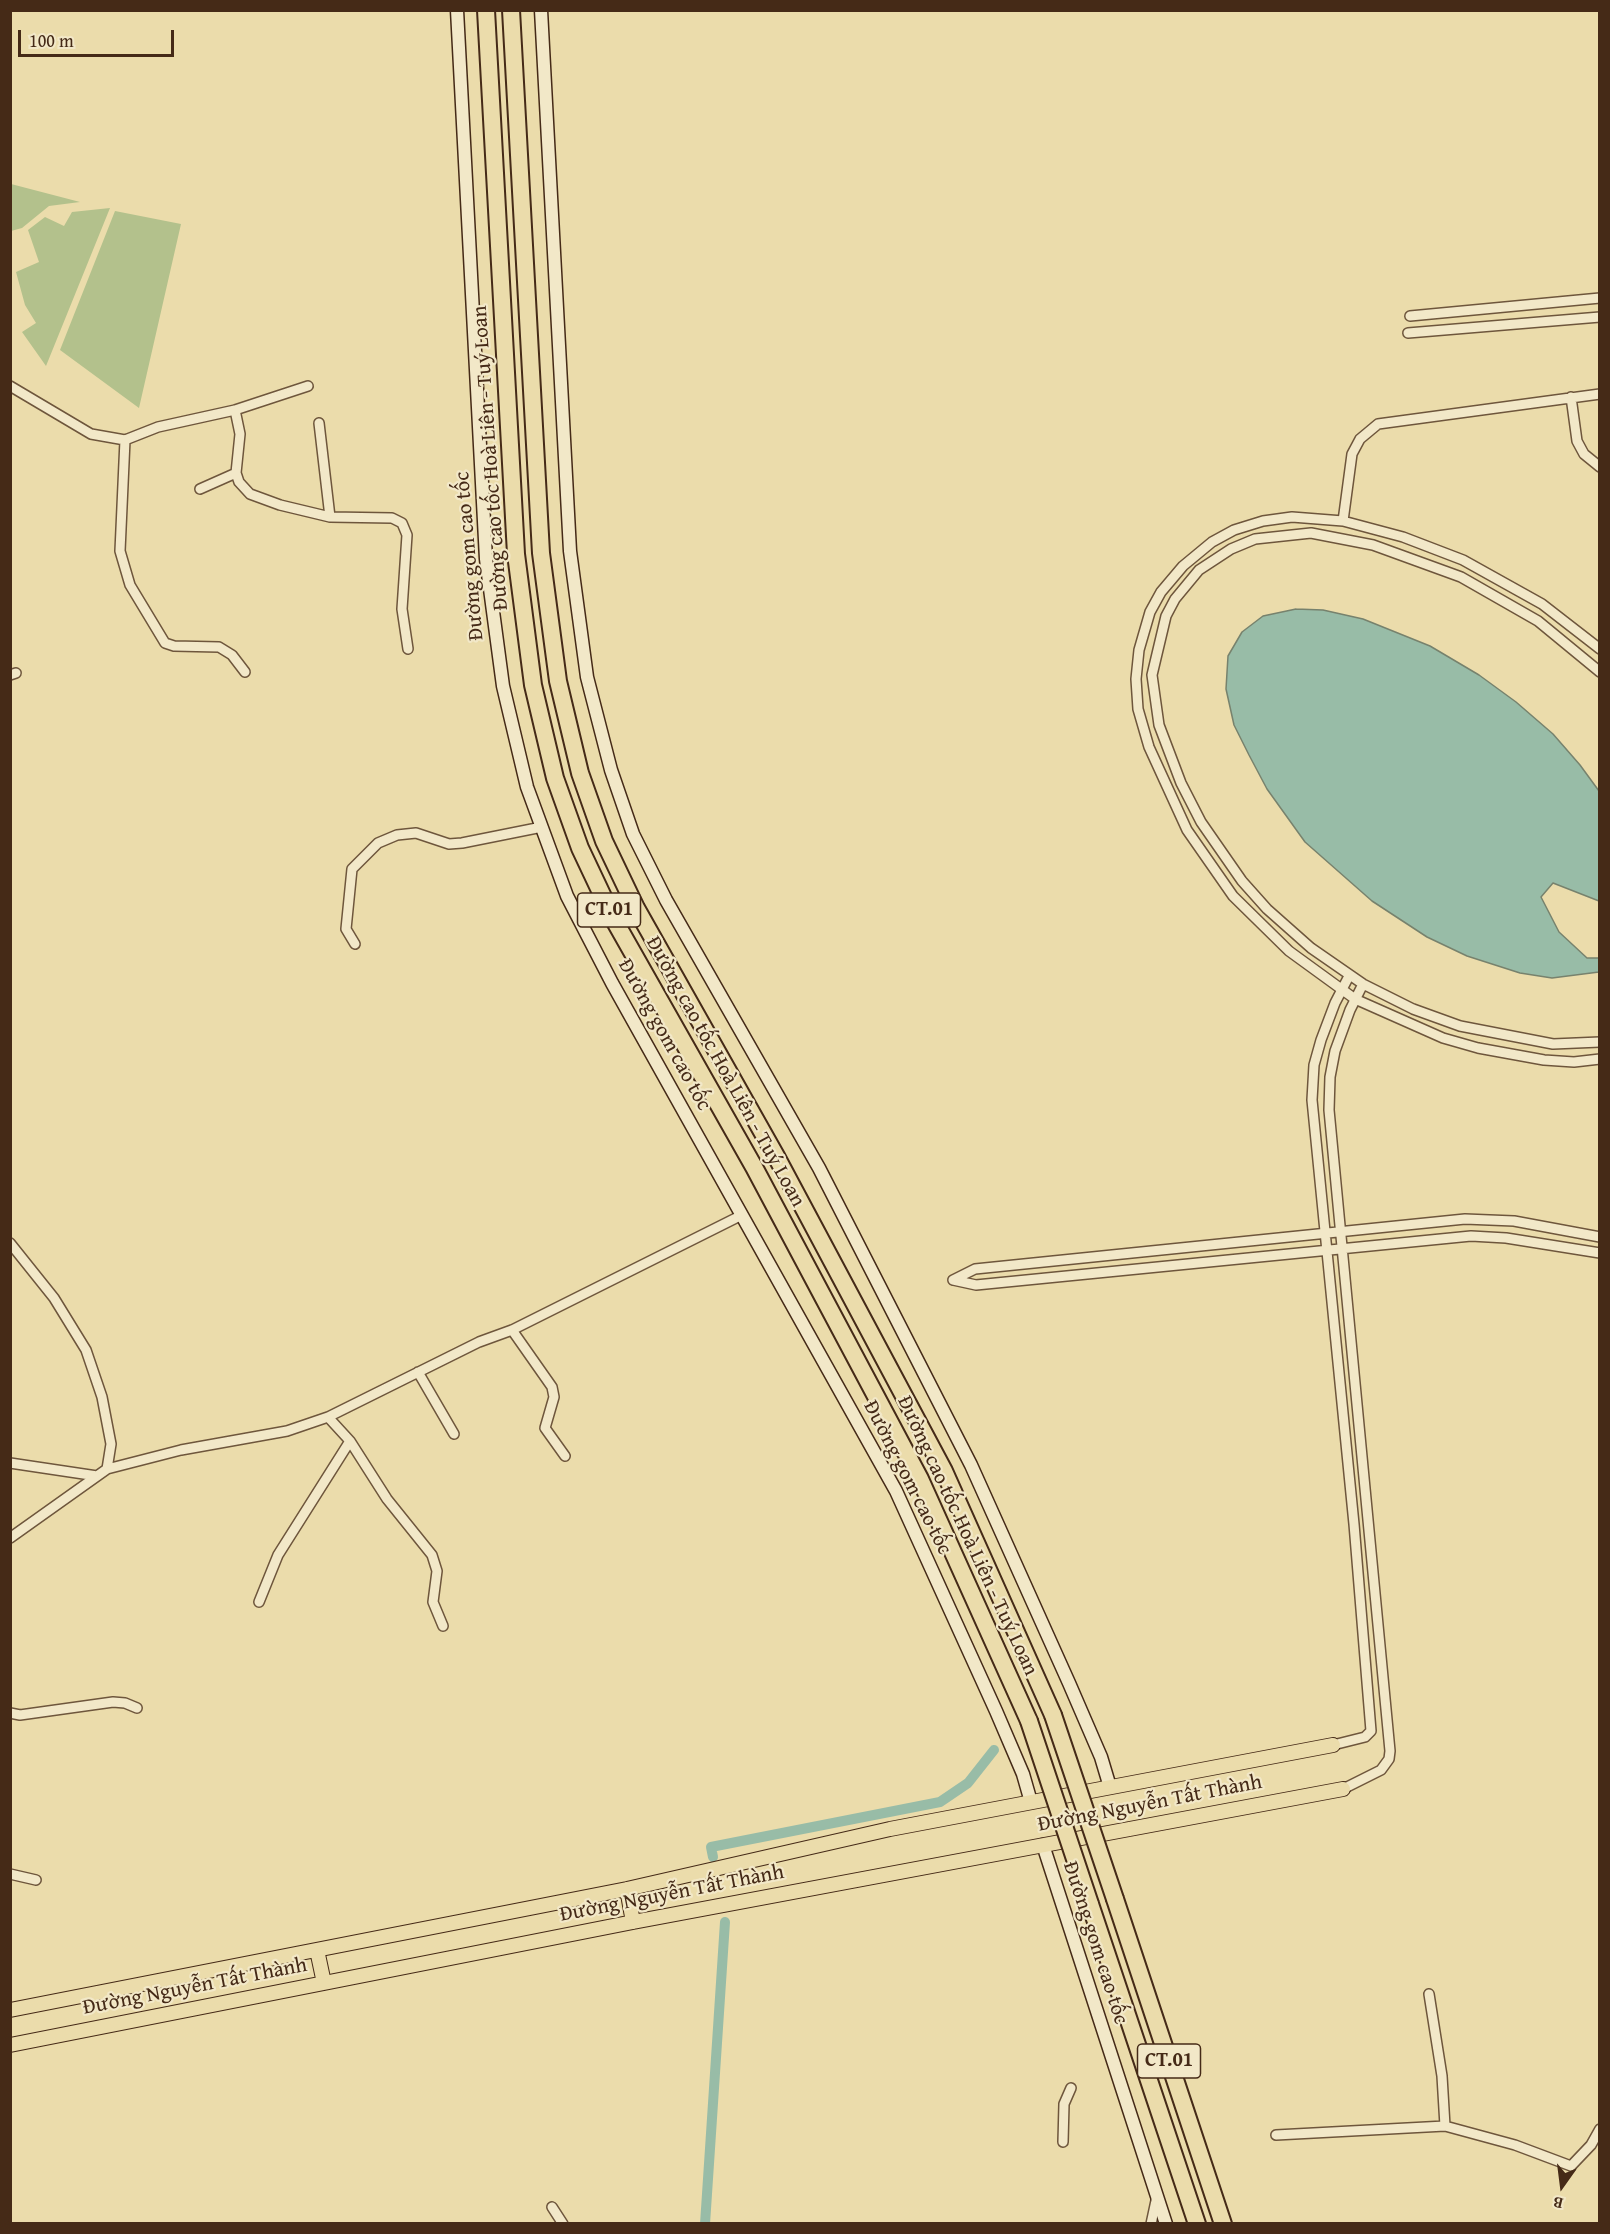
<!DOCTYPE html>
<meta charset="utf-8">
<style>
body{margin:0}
#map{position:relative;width:1610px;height:2234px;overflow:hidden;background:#ebdcab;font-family:"Gentium Book Plus",serif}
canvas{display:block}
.frame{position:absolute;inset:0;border:12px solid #452a17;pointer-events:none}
.north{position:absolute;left:1532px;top:2156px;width:60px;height:60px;-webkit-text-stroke:4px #f2e8c8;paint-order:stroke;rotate:194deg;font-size:16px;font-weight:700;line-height:24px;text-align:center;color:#452a17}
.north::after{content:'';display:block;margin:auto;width:21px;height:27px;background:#452a17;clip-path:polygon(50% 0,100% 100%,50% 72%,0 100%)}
.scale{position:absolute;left:18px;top:30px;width:156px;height:27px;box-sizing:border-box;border:3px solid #452a17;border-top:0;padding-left:8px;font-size:18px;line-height:21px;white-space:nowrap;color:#452a17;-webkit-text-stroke:4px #f2e8c8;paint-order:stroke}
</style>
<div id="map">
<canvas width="1610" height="2234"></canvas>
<div class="frame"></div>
<div class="north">B</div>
<div class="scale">100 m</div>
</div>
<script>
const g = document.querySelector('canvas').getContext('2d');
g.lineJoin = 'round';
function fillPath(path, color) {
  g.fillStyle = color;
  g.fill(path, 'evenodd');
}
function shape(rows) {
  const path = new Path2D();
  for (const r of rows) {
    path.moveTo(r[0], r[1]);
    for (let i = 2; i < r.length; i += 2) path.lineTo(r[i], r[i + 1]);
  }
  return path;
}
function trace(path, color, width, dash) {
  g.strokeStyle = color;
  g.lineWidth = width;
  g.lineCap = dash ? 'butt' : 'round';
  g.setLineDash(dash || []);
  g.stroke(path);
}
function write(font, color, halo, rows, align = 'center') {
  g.font = font + ' "Gentium Book Plus",serif';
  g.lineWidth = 4.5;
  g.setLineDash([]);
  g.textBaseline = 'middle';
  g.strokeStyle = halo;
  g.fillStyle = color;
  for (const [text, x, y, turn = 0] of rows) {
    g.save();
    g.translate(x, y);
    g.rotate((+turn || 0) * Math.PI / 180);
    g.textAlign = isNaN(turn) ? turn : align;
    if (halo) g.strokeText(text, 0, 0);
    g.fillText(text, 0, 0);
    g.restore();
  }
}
const green = shape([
 [10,184,11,184,80,202,49,206,22,228,11,231],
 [110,208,46,366,22,332,36,323,25,305,16,272,39,262,28,230,45,217,64,226,72,212],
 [115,211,181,224,139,408,60,350]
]);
const water = shape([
 [1296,609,1323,610,1363,619,1430,646,1479,675,1516,702,1553,734,1580,765,1599,791,1599,901,1553,883,1541,897,1559,932,1587,958,1599,958,1599,972,1552,978,1520,973,1467,956,1427,937,1372,901,1305,842,1267,789,1249,755,1234,725,1226,689,1228,656,1242,632,1263,616,1296,609]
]);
const canal = shape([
 [713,1857,711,1847,940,1802,968,1783,994,1750],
 [705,2224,725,1922]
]);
const street = shape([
 [1410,316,1600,298],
 [1408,333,1600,317],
 [10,386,91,434,125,440,158,427,235,410,308,386],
 [1571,397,1577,441,1584,454,1600,467],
 [235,410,240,434,236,473],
 [319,423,330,517],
 [125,440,120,551,130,585,165,643,174,646,219,647,232,655,245,672],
 [200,489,236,473,239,482,250,494,280,505,330,517,392,518,402,523,407,535,402,609,408,649],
 [1343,521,1352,454,1360,439,1378,424,1600,394],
 [1600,649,1542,604,1463,560,1403,537,1343,521,1292,517,1263,521,1234,530,1212,542,1183,566,1161,592,1150,612,1139,650,1136,679,1138,709,1149,747,1187,830,1233,896,1289,951,1355,999,1443,1038,1478,1048,1544,1060,1574,1062,1600,1059],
 [1600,672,1538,621,1461,577,1373,545,1311,533,1255,539,1231,549,1199,570,1175,599,1166,616,1152,675,1159,725,1181,783,1201,822,1242,881,1267,909,1311,948,1363,984,1413,1009,1460,1026,1553,1044,1600,1042],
 [10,675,16,673],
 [355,944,346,929,352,869,378,843,397,835,416,833,449,844,462,843,542,827],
 [10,1243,54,1298,86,1350,102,1397,111,1444,107,1469],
 [953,1280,975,1269,1465,1219,1514,1221,1600,1237],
 [953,1280,976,1285,1471,1236,1506,1238,1600,1253],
 [512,1330,552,1387,554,1397,545,1428,565,1456],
 [418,1372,454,1434],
 [328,1417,350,1441,387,1499,432,1555,437,1571,433,1602,443,1626],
 [10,1463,97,1476],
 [10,1538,107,1469,181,1450,287,1431,328,1417,479,1342,512,1330,742,1215],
 [259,1602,278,1555,350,1441],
 [10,1713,20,1715,113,1702,125,1703,137,1708],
 [1333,1745,1365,1737,1371,1731,1354,1524,1312,1100,1314,1065,1321,1040,1335,1003,1349,976],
 [1343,1789,1381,1770,1389,1759,1390,1751,1329,1110,1330,1077,1335,1051,1350,1010,1363,984],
 [10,1874,36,1880],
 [1429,1994,1442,2076,1445,2126],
 [1276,2135,1445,2126,1515,2145,1571,2166,1591,2145,1600,2129],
 [1063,2142,1064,2104,1071,2088],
 [552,2207,563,2224],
 [1151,2224,1157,2196]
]);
const secondary = shape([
 [457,10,486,559,503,686,527,787,567,896,612,983,896,1491,996,1711,1023,1774,1031,1802],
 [541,10,570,551,587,677,611,770,633,834,666,900,819,1168,971,1465,1069,1683,1101,1757,1110,1787],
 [1043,1845,1166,2224]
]);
const primary = shape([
 [627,1889,633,1922],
 [317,1950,324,1983],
 [10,2010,627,1889,890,1829,1333,1745],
 [10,2045,633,1922,1343,1789]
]);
const highway = shape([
 [486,10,516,554,533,685,555,778,580,848,613,918,754,1167,920,1479,1029,1721],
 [511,10,541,553,558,681,580,773,604,841,636,908,777,1158,944,1471,1053,1715],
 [1115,1899,1223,2224],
 [1090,1904,1197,2224]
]);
const highwayBridge = shape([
 [1053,1715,1115,1899],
 [1029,1721,1090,1904]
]);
const shields = [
 [609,910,63],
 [1169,2061,63]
];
const shieldNames = [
 ["CT.01",609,910],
 ["CT.01",1169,2061]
];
const streetNames = [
 ["Đường cao tốc Hoà Liên - Tuý Loan",491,458,-94],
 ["Đường gom cao tốc",470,556,-95],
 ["Đường gom cao tốc",664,1035,61],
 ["Đường cao tốc Hoà Liên - Tuý Loan",725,1072,61],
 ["Đường gom cao tốc",907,1478,63],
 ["Đường cao tốc Hoà Liên - Tuý Loan",967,1536,65],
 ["Đường Nguyễn Tất Thành",1150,1804,-11],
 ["Đường Nguyễn Tất Thành",672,1894,-11],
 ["Đường gom cao tốc",1095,1943,72],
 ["Đường Nguyễn Tất Thành",195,1987,-11]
];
fillPath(green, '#b3c18c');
fillPath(water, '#98bca7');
trace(water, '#77826d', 1.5);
trace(canal, '#98bca7', 10);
trace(street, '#6e563c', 12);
trace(secondary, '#452a17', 15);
trace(primary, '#452a17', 16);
trace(highway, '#452a17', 20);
trace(street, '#f2e8c8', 9);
trace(secondary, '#f2e8c8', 12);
trace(primary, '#ebdcab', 14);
trace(highway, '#ebdcab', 16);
trace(highwayBridge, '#452a17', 20, []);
trace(highwayBridge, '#ebdcab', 16);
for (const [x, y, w] of shields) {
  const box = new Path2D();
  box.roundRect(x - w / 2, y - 17, w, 34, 4.5);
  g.fillStyle = '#f2e8c8';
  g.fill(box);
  trace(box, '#452a17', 1.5);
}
write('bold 20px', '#452a17', null, shieldNames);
write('21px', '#452a17', '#f2e8c8', streetNames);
</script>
